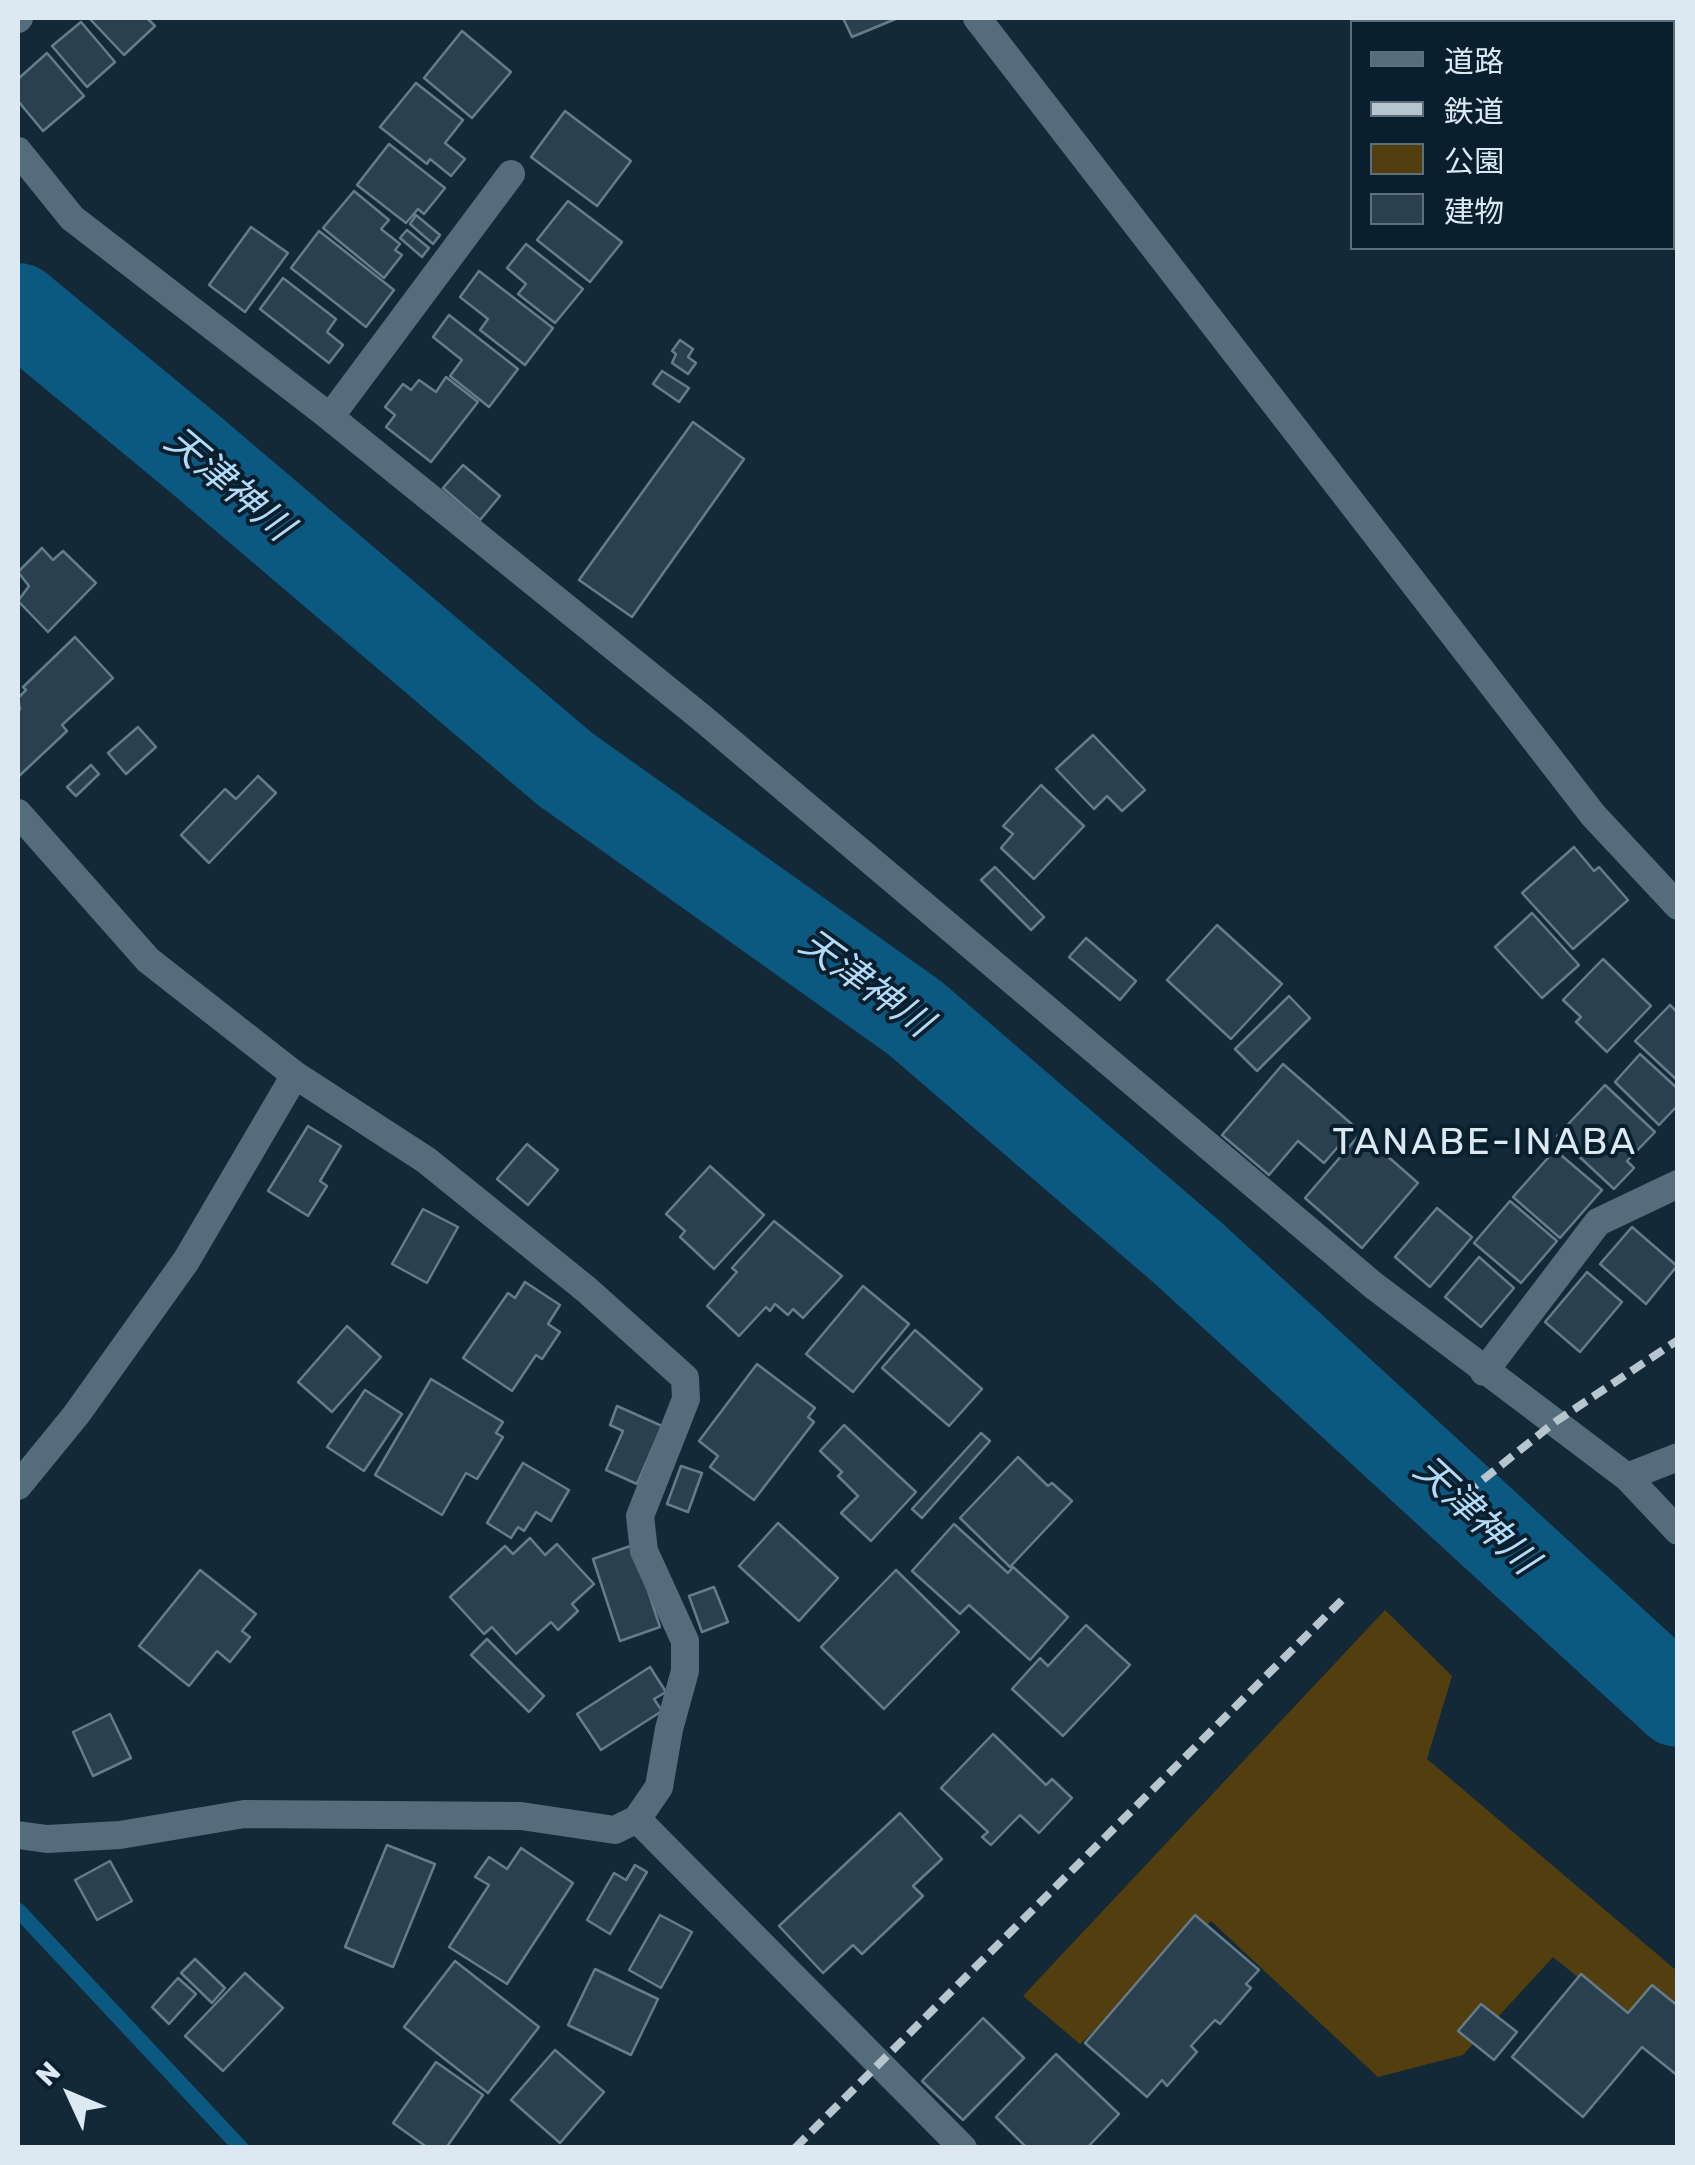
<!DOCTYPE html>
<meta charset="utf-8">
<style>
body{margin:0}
#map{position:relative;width:1695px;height:2165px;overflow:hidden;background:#142937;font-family:Rubik,"Noto Sans JP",sans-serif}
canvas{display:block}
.frame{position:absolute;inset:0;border:20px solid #dce8f2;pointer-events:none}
.legend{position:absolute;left:1350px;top:20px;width:325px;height:230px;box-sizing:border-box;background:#0a1f2d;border:2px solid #5e6f7c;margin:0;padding:12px 18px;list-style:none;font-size:30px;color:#dce8f2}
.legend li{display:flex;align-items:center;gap:20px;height:50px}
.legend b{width:50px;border:2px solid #5e6f7c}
.north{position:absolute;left:20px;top:2045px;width:100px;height:100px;-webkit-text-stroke:8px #0a1f2d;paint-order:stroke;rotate:314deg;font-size:28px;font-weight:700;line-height:40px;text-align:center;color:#dce8f2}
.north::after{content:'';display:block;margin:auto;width:35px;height:45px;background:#dce8f2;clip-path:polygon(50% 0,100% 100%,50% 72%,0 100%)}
</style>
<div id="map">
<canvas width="1695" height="2165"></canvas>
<div class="frame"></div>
<ul class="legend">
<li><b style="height:12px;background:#556c7c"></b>道路</li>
<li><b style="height:12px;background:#b7c5cf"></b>鉄道</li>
<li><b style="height:28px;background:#533e0f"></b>公園</li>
<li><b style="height:28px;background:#2a404e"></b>建物</li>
</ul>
<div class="north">N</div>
</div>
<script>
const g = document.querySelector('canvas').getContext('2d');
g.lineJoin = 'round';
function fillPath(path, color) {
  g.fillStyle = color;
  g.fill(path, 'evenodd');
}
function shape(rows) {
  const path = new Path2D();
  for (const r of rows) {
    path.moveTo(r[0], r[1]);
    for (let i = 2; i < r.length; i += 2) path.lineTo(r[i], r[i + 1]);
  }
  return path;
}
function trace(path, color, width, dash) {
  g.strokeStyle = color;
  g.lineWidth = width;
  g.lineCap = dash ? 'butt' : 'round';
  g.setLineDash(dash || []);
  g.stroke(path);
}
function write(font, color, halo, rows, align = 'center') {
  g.font = font + ' Rubik,"Noto Sans JP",sans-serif';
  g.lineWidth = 8;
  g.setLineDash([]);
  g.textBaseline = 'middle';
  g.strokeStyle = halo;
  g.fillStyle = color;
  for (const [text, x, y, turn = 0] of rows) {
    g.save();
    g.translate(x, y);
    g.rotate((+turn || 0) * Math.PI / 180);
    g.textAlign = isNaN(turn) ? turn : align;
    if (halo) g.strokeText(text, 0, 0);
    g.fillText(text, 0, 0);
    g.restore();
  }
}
const green = shape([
 [1385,1610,1452,1676,1427,1759,1677,1971,1677,2058,1553,1957,1463,2055,1378,2077,1211,1921,1080,2044,1023,1996]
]);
const stream = shape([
 [18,1910,241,2148]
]);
const river = shape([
 [18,308,196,455,565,769,915,1018,1188,1253,1678,1702]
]);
const building = shape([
 [89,18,147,18,155,26,124,55,89,18],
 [843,18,898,18,852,37,843,18],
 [81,22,115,62,87,87,52,46,81,22],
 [462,31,511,72,472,118,424,78,462,31],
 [47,53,84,96,43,131,18,101,18,79,47,53],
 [416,83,463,120,445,143,465,159,451,176,430,159,427,164,380,127,416,83],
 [565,111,631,161,597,206,531,157,565,111],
 [389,144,445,188,424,214,418,209,406,223,357,185,389,144],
 [354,191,389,220,381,229,400,244,395,250,402,255,384,278,323,228,354,191],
 [568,201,622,242,590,282,537,240,568,201],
 [416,215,440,235,433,244,410,224,416,215],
 [251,227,288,253,245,312,209,285,251,227],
 [407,230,429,248,422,257,400,238,407,230],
 [319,231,394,290,366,327,291,268,319,231],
 [526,244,583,289,555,323,518,294,526,284,507,268,526,244],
 [479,271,553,328,525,365,480,330,488,319,460,297,479,271],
 [283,278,336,319,327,332,343,345,329,363,260,309,283,278],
 [449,315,518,369,489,407,450,376,462,360,433,337,449,315],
 [680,340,693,349,688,357,696,363,688,374,672,363,676,354,672,351,680,340],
 [662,371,689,388,679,402,653,384,662,371],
 [446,377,478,402,431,462,386,427,395,415,385,407,403,384,411,390,419,380,436,392,446,377],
 [693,422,744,459,632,617,579,580,693,422],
 [463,465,500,496,480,520,443,488,463,465],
 [42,548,53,560,63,551,96,583,48,632,18,601,29,586,18,572,42,548],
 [75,637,113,678,62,725,67,731,18,777,18,712,20,709,18,698,26,690,23,687,75,637],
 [138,727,156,747,126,774,108,753,138,727],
 [1093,735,1145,790,1122,811,1107,796,1094,809,1056,769,1093,735],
 [91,765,99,774,76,796,67,787,91,765],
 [258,776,276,793,209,863,181,835,225,789,236,799,258,776],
 [1041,785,1084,826,1034,879,1001,848,1013,834,1003,826,1041,785],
 [1574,847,1594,871,1599,867,1628,900,1573,949,1522,893,1574,847],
 [995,867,1044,917,1031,930,981,880,995,867],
 [1532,913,1579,965,1542,998,1495,947,1532,913],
 [1217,925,1282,984,1231,1039,1167,980,1217,925],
 [1086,938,1136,981,1120,1000,1069,957,1086,938],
 [1603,959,1651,1006,1607,1052,1576,1022,1581,1017,1563,1000,1603,959],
 [1289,996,1310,1018,1257,1071,1235,1049,1289,996],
 [1670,1005,1678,1013,1678,1081,1635,1041,1670,1005],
 [1640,1054,1678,1089,1678,1105,1659,1125,1615,1082,1640,1054],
 [1283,1064,1355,1127,1324,1163,1298,1141,1269,1175,1222,1135,1283,1064],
 [1605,1085,1655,1132,1627,1161,1634,1168,1614,1189,1557,1136,1605,1085],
 [308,1126,341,1146,320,1181,327,1186,308,1216,268,1191,308,1126],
 [1361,1133,1418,1183,1362,1248,1305,1198,1361,1133],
 [527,1144,558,1170,528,1205,497,1179,527,1144],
 [1555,1150,1602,1190,1560,1238,1513,1197,1555,1150],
 [710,1166,764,1215,714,1269,680,1237,685,1231,666,1214,710,1166],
 [1510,1201,1557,1241,1521,1283,1474,1243,1510,1201],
 [1437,1208,1472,1237,1430,1287,1395,1257,1437,1208],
 [423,1209,458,1227,427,1283,392,1264,423,1209],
 [774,1221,842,1276,803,1318,793,1309,788,1315,775,1304,770,1311,766,1307,739,1336,707,1306,737,1272,732,1268,774,1221],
 [1632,1227,1677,1266,1646,1304,1600,1264,1632,1227],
 [1479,1257,1514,1288,1481,1327,1445,1297,1479,1257],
 [1587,1272,1622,1302,1580,1352,1545,1322,1587,1272],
 [525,1282,560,1305,548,1324,560,1332,542,1359,536,1355,512,1391,463,1358,508,1293,515,1298,525,1282],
 [863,1286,909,1324,853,1392,806,1354,863,1286],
 [347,1326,381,1357,332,1412,298,1382,347,1326],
 [915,1330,982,1389,949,1426,882,1368,915,1330],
 [757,1364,815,1408,808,1417,814,1422,754,1500,710,1467,718,1456,699,1441,757,1364],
 [431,1379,503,1422,496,1433,503,1437,477,1479,466,1473,442,1515,375,1475,431,1379],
 [365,1390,402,1414,364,1471,327,1447,365,1390],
 [617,1406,662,1426,637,1484,606,1470,623,1431,610,1425,617,1406],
 [844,1425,916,1492,871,1541,841,1513,858,1496,838,1476,842,1472,820,1451,844,1425],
 [981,1433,990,1441,922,1518,912,1509,981,1433],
 [1018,1457,1048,1486,1052,1483,1072,1501,1010,1567,960,1518,1018,1457],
 [523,1463,569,1490,551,1521,536,1512,524,1531,518,1527,511,1538,487,1523,523,1463],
 [681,1466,702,1473,688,1512,667,1504,681,1466],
 [778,1523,838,1578,799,1621,739,1566,778,1523],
 [954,1524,1008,1573,1013,1567,1068,1617,1030,1660,969,1605,960,1614,912,1571,954,1524],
 [530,1538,545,1555,557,1544,594,1584,572,1604,578,1611,558,1630,551,1622,516,1654,492,1627,484,1634,450,1597,505,1546,513,1554,530,1538],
 [633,1545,660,1627,620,1641,593,1559,633,1545],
 [200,1570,256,1614,242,1631,250,1637,230,1662,217,1651,189,1686,139,1646,200,1570],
 [896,1570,959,1632,884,1709,821,1647,896,1570],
 [714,1587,728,1622,702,1632,689,1596,714,1587],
 [1086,1625,1130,1665,1063,1736,1012,1689,1040,1658,1048,1666,1086,1625],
 [487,1639,544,1696,529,1712,471,1655,487,1639],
 [650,1667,666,1692,654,1699,662,1711,601,1750,577,1714,650,1667],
 [110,1714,131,1758,93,1776,73,1732,110,1714],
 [993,1734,1046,1785,1052,1779,1072,1798,1039,1833,1020,1815,991,1845,982,1837,988,1832,941,1788,993,1734],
 [900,1813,942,1859,913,1886,923,1896,862,1954,853,1945,823,1973,779,1926,900,1813],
 [387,1845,435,1864,393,1967,345,1947,387,1845],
 [521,1848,573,1883,507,1984,449,1947,489,1885,475,1877,489,1857,507,1869,521,1848],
 [110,1861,132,1901,97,1920,75,1880,110,1861],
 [635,1865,647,1872,610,1934,587,1920,614,1873,626,1880,635,1865],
 [660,1915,692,1932,661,1988,629,1970,660,1915],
 [1195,1915,1259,1970,1246,1984,1251,1988,1220,2024,1215,2020,1191,2046,1197,2052,1167,2086,1162,2080,1147,2097,1085,2043,1195,1915],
 [195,1959,225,1988,212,2003,181,1973,195,1959],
 [455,1961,539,2027,488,2093,404,2027,455,1961],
 [595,1969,658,1999,631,2055,568,2025,595,1969],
 [245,1973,283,2008,223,2071,185,2036,245,1973],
 [1581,1974,1628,2013,1652,1985,1678,2006,1678,2076,1642,2047,1583,2117,1512,2057,1581,1974],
 [178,1978,196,1994,169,2024,152,2007,178,1978],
 [1481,2004,1517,2032,1494,2060,1458,2031,1481,2004],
 [983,2018,1024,2058,963,2120,922,2081,983,2018],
 [555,2050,604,2092,560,2143,511,2100,555,2050],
 [1056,2054,1119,2114,1087,2148,1027,2148,996,2117,1056,2054],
 [436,2062,483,2095,446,2148,428,2148,393,2123,436,2062]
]);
const minor = shape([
 [977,18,1593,815,1678,906],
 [18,19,19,18],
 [18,151,72,218,330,417,702,718,1373,1285,1627,1477,1678,1531],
 [330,417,511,174],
 [18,813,148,960,295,1075,426,1160,587,1290,685,1378,686,1399,640,1516,644,1551,685,1641,685,1671,669,1729,659,1787,637,1819,615,1830,521,1816,244,1814,120,1835,47,1839,18,1835],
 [1484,1372,1598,1222,1678,1184],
 [1627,1477,1678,1457],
 [18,1486,76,1415,186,1261,295,1075],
 [637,1819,963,2148]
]);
const rail = shape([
 [1465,1494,1555,1422,1678,1340],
 [795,2148,1344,1598]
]);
const waterNames = [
 ["天津神川",228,485,40],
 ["天津神川",865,984,36],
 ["天津神川",1475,1516,43]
];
const neighbourhoodNames = [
 ["TANABE-INABA",1485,1143]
];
fillPath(green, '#533e0f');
trace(stream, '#0b5880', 15);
trace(river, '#0b5880', 90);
fillPath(building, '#2a404e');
trace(building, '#647c8c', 2.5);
trace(minor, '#556c7c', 28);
trace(rail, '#b7c5cf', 8, [15, 8]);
write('italic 38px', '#b2dbf8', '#0a1f2d', waterNames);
g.letterSpacing = '2.5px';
write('38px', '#dce8f2', '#0a1f2d', neighbourhoodNames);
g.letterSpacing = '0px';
</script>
